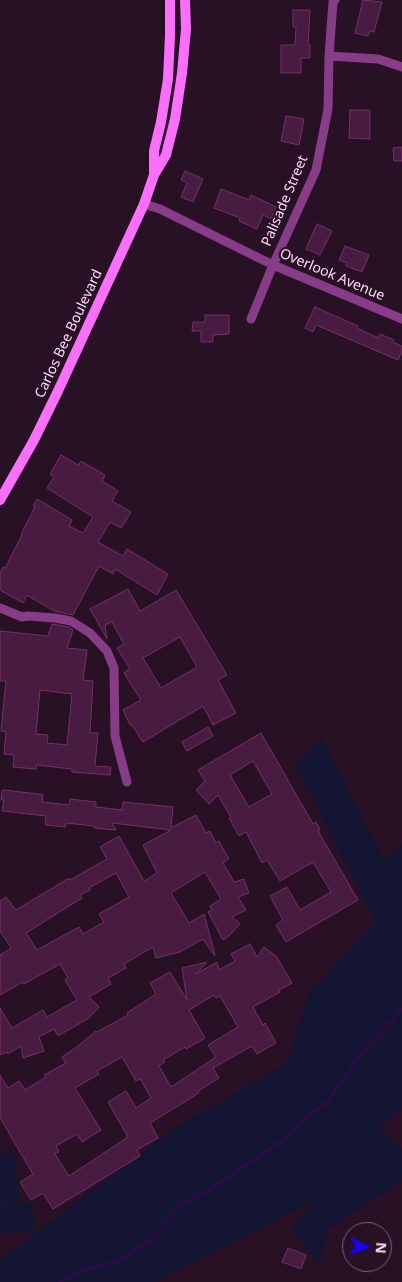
<!DOCTYPE html>
<style>
body{margin:0}
#map{position:relative;width:402px;height:1282px;overflow:hidden;background:#281025;font-family:"Noto Sans",sans-serif}
canvas{display:block}
.north{position:absolute;left:342px;top:1222px;width:50px;height:50px;box-sizing:border-box;background:#281025;border:1px solid #7e607b;border-radius:50%;rotate:94deg;font-size:14px;font-weight:700;line-height:20px;text-align:center;color:#ffd7fc}
.north::after{content:'';display:block;margin:auto;width:18px;height:22px;background:#1305fc;clip-path:polygon(50% 0,100% 100%,50% 72%,0 100%)}
</style>
<div id="map">
<canvas width="402" height="1282"></canvas>
<div class="north">N</div>
</div>
<script>
const g = document.querySelector('canvas').getContext('2d');
g.lineJoin = 'round';
function fillPath(path, color) {
  g.fillStyle = color;
  g.fill(path, 'evenodd');
}
function shape(rows) {
  const path = new Path2D();
  for (const r of rows) {
    path.moveTo(r[0], r[1]);
    for (let i = 2; i < r.length; i += 2) path.lineTo(r[i], r[i + 1]);
  }
  return path;
}
function trace(path, color, width, dash) {
  g.strokeStyle = color;
  g.lineWidth = width;
  g.lineCap = dash ? 'butt' : 'round';
  g.setLineDash(dash || []);
  g.stroke(path);
}
function write(font, color, halo, rows, align = 'center') {
  g.font = font + ' "Noto Sans",sans-serif';
  g.lineWidth = 4.5;
  g.setLineDash([]);
  g.textBaseline = 'middle';
  g.strokeStyle = halo;
  g.fillStyle = color;
  for (const [text, x, y, turn = 0] of rows) {
    g.save();
    g.translate(x, y);
    g.rotate((+turn || 0) * Math.PI / 180);
    g.textAlign = isNaN(turn) ? turn : align;
    if (halo) g.strokeText(text, 0, 0);
    g.fillText(text, 0, 0);
    g.restore();
  }
}
const green = shape([
 [321,737,384,860,402,845,402,1110,379,1127,402,1150,402,1181,328,1229,319,1264,291,1229,318,1199,156,1282,0,1282,0,1260,174,1129,288,1062,308,995,376,921,296,767],
 [14,1152,20,1202,0,1204,0,1154],
 [32,1202,35,1230,0,1234,0,1206]
]);
const stream = shape([
 [59,1282,80,1271,118,1261,135,1251,148,1241,180,1205,207,1191,284,1139,304,1119,327,1102,365,1049,402,1009]
]);
const building = shape([
 [363,0,382,2,374,32,370,31,368,36,355,33,363,0],
 [293,10,310,10,308,45,310,45,310,58,301,58,301,73,281,73,281,45,295,45,296,27,293,27,293,10],
 [350,110,370,110,370,139,349,138,350,110],
 [286,116,304,119,299,145,281,141,286,116],
 [402,147,402,161,394,161,393,148,402,147],
 [185,171,203,179,193,202,181,197,187,183,181,180,185,171],
 [221,189,249,200,251,195,276,207,271,219,263,215,257,229,239,221,240,218,214,208,221,189],
 [317,224,332,231,320,255,306,249,317,224],
 [345,246,369,255,362,272,346,266,347,263,339,260,345,246],
 [315,307,358,326,357,328,378,338,380,334,394,340,393,342,402,346,402,351,398,360,316,325,313,332,305,328,315,307],
 [205,315,229,315,229,334,213,335,213,342,201,342,201,331,192,331,193,322,205,322,205,315],
 [61,455,78,465,81,461,105,475,102,481,118,491,112,501,131,512,121,528,110,522,98,542,123,556,127,549,168,574,157,595,115,569,113,574,99,566,73,615,54,611,27,595,23,603,0,590,0,573,3,567,5,568,22,535,21,534,35,507,33,506,37,499,72,520,69,526,83,533,93,517,47,488,54,477,50,474,61,455],
 [128,589,140,611,176,590,227,675,218,680,236,713,213,725,203,706,143,742,131,724,130,725,123,710,141,700,124,673,130,669,117,648,124,644,112,622,105,625,107,639,90,609,128,589],
 [180,637,197,667,161,688,143,658,180,637],
 [52,624,69,627,73,630,67,648,87,650,83,680,93,681,90,733,98,733,95,766,111,767,110,775,72,772,72,769,36,765,36,769,13,767,14,755,4,754,6,732,1,731,6,681,0,681,0,631,48,636,52,624],
 [40,690,72,694,67,745,47,743,48,735,36,734,40,690],
 [208,727,213,736,187,751,182,742,208,727],
 [261,733,313,824,316,822,320,830,318,831,358,900,286,942,276,925,283,920,270,896,287,887,300,910,331,892,313,862,280,881,267,860,262,863,246,832,239,836,229,818,231,817,218,795,209,804,196,790,205,781,198,770,261,733],
 [253,761,272,794,249,807,230,775,253,761],
 [4,790,39,794,43,795,42,802,69,805,70,799,96,802,96,807,122,810,123,802,173,807,171,828,196,815,206,833,210,831,216,843,219,841,229,859,223,863,234,882,244,879,249,893,238,897,246,910,232,917,240,924,230,935,223,940,208,912,212,910,210,906,221,899,205,872,171,893,189,923,204,914,215,955,214,955,203,939,180,952,156,958,153,947,124,964,126,968,108,978,111,984,89,997,99,1007,89,1018,58,1036,54,1029,39,1037,44,1051,23,1058,21,1046,8,1054,7,1052,0,1055,0,1008,12,1028,43,1010,47,1017,77,1000,65,980,68,978,60,964,24,984,23,982,0,995,0,955,11,948,0,931,0,901,6,897,16,910,69,878,70,880,107,859,100,847,119,836,144,881,157,873,143,845,171,830,112,823,116,830,94,828,94,826,66,823,65,827,45,825,46,816,2,811,4,800,1,800,2,791,4,790],
 [116,873,129,897,99,914,104,922,83,934,79,927,37,950,26,933,82,898,80,895,90,890,89,888,116,873],
 [250,944,257,957,264,947,276,956,292,983,279,990,280,992,253,1007,263,1025,265,1023,276,1043,257,1054,252,1046,213,1068,219,1078,198,1091,199,1093,150,1123,158,1138,137,1150,140,1156,53,1209,43,1193,31,1200,20,1182,33,1174,0,1118,0,1075,8,1088,19,1081,25,1090,46,1077,44,1075,66,1063,62,1057,78,1046,96,1031,97,1032,128,1015,127,1013,156,994,150,983,170,972,187,1000,182,968,207,962,196,974,217,962,219,970,235,961,231,954,250,944],
 [214,995,216,998,220,996,238,1027,208,1045,216,1057,171,1087,159,1066,165,1062,163,1060,185,1047,186,1049,205,1038,189,1010,214,995],
 [122,1057,136,1081,140,1079,151,1098,136,1108,126,1091,108,1102,128,1137,69,1176,55,1154,59,1152,56,1146,77,1134,82,1142,101,1130,75,1088,99,1074,97,1071,122,1057],
 [288,1248,306,1255,301,1269,282,1262,288,1248]
]);
const minor = shape([
 [329,56,378,59,402,67],
 [144,204,160,209,273,265,402,319],
 [251,319,273,265,316,170,328,109,329,56,333,2,335,0],
 [0,608,22,617,28,616,55,618,71,621,90,633,107,651,114,668,115,736,127,782]
]);
const secondary = shape([
 [154,174,154,151,161,122,168,79,170,35,170,0],
 [0,500,34,440,58,391,144,204,154,175,166,155,175,119,182,73,186,29,185,0]
]);
const streetNames = [
 ["Palisade Street",285,201,-67],
 ["Overlook Avenue",332,275,23],
 ["Carlos Bee Boulevard",69,334,-65]
];
fillPath(green, '#131532');
trace(stream, '#2e0b46', 3);
fillPath(building, '#481c41');
trace(building, '#742f69', 1);
trace(minor, '#863c86', 9);
trace(secondary, '#fb6ffd', 10);
write('14px', '#ffd7fc', '#281025', streetNames);
</script>
